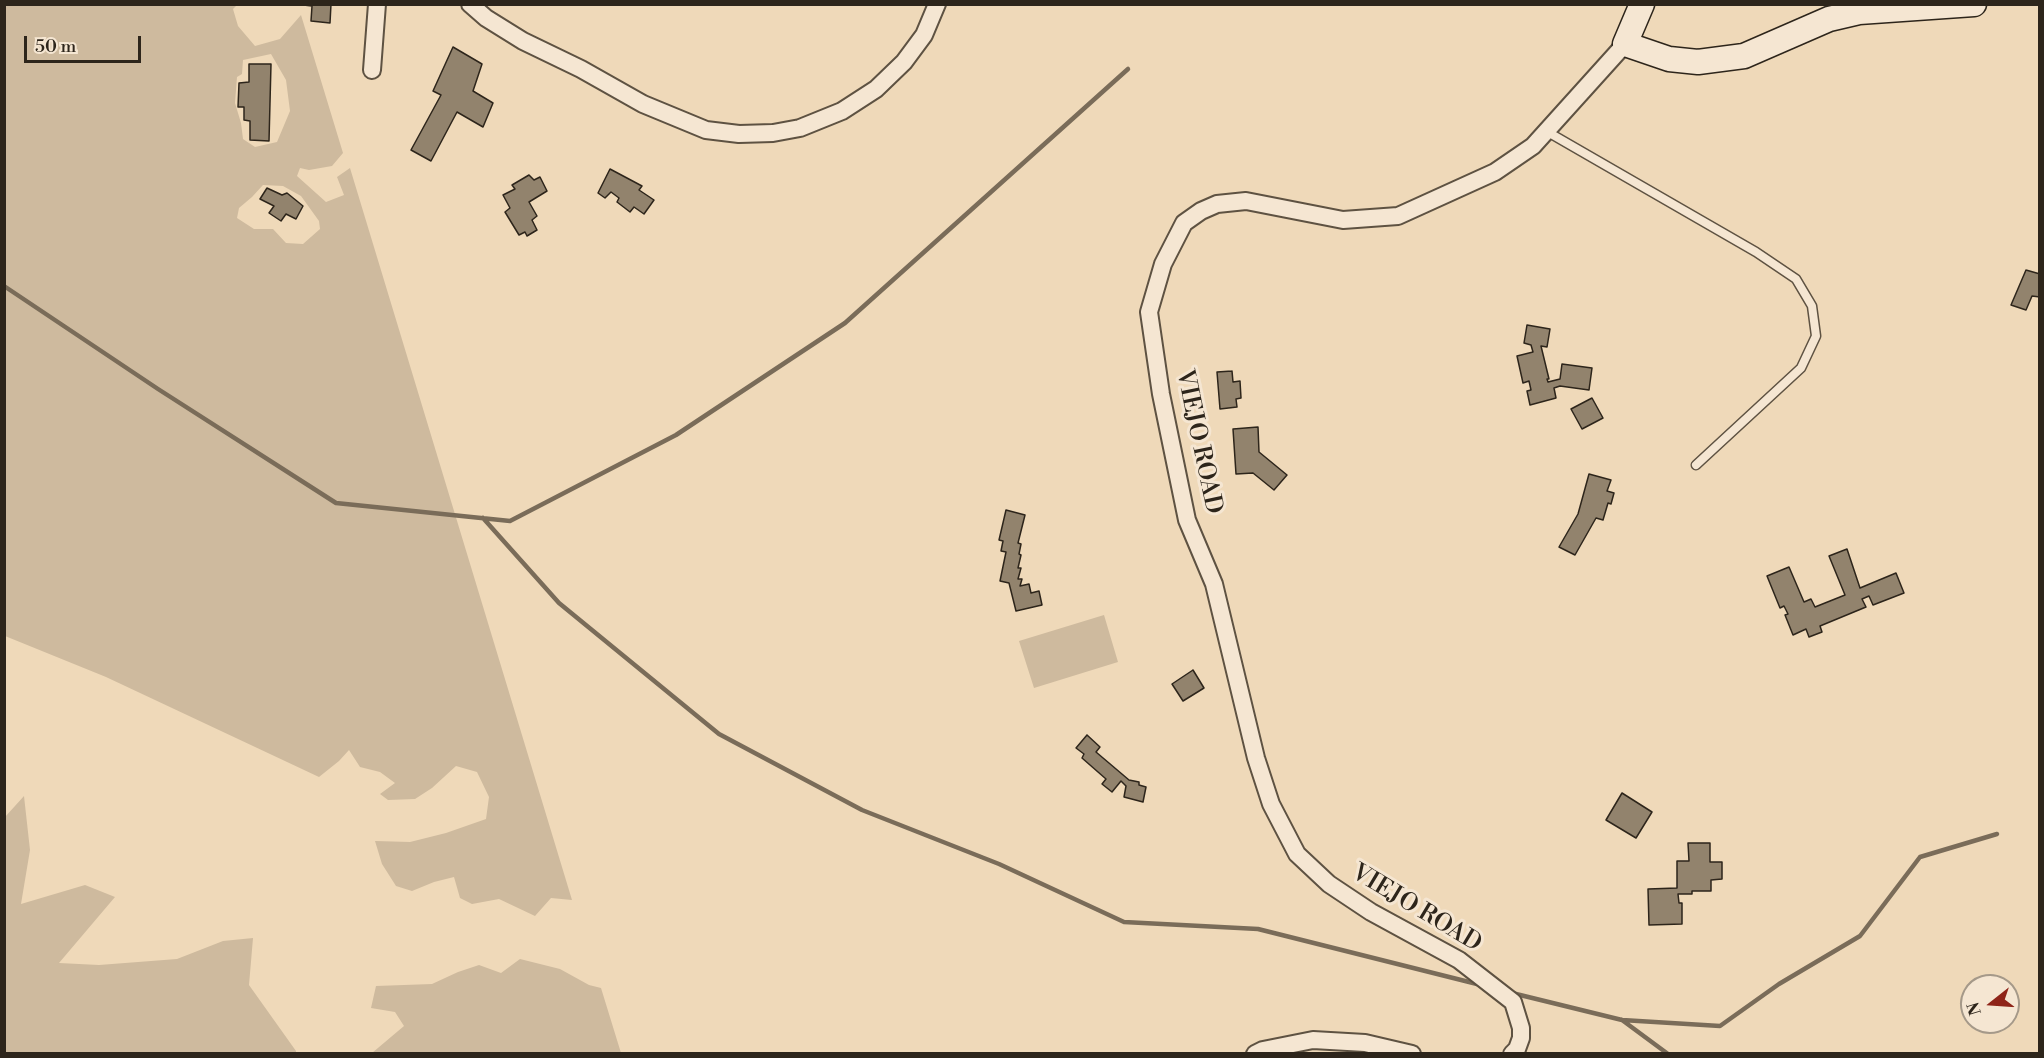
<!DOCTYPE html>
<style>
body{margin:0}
#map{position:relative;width:2044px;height:1058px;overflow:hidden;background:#efd9b9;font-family:"Libre Bodoni",serif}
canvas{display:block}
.frame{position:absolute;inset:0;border:6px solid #2d251b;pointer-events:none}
.north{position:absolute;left:1960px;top:974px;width:60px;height:60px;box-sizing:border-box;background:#f5e6d2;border:2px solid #a59989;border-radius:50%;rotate:253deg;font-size:16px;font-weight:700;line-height:24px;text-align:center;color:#2d251b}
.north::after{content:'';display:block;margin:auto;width:21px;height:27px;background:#8f2418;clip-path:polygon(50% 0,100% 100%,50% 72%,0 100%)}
.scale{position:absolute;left:24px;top:36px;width:117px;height:27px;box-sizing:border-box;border:3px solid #2d251b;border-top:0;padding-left:8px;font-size:18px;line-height:21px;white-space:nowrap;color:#2d251b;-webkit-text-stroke:4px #f5e6d2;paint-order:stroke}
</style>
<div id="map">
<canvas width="2044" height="1058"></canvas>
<div class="frame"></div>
<div class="north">N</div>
<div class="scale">50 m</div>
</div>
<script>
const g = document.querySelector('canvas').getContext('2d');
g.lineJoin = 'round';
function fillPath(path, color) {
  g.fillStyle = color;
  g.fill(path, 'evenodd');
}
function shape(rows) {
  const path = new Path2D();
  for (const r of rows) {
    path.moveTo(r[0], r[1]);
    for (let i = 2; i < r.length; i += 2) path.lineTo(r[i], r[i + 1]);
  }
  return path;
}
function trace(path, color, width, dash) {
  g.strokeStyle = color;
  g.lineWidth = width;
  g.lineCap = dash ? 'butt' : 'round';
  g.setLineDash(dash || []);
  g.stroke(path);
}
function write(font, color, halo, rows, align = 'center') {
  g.font = font + ' "Libre Bodoni",serif';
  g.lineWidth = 6;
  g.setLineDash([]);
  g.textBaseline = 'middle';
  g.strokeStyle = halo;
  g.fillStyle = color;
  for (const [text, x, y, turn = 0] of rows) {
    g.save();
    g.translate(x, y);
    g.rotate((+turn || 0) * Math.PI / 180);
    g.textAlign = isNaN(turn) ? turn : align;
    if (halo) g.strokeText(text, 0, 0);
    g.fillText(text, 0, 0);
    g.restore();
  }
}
const green = shape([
 [5,4,237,5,233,9,238,26,255,46,280,39,301,15,343,153,332,166,309,170,300,168,297,176,326,202,344,195,337,177,350,168,572,900,551,898,535,916,499,899,472,904,460,898,454,877,434,882,412,891,396,886,382,864,375,841,410,842,446,833,486,819,489,797,477,772,456,766,432,788,415,799,388,800,380,794,395,783,380,772,360,767,349,750,339,761,319,777,106,677,5,636],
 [271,54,286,80,290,111,277,142,255,147,243,139,241,123,235,103,237,77,242,74,243,60],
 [263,185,283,186,301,196,319,221,320,229,303,244,286,243,273,229,254,229,237,218,239,208,252,197],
 [1104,615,1118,662,1034,688,1019,641],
 [24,796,30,850,21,904,85,885,115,897,59,963,99,965,177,959,223,941,253,938,249,985,296,1051,296,1053,5,1053,5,817],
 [520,959,560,969,589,985,601,988,621,1053,372,1053,404,1026,395,1012,371,1008,376,986,432,984,458,972,479,965,501,973]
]);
const stream = shape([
 [4,286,158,389,336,503,510,521,676,435,845,323,1128,69],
 [483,518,559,603,719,734,862,810,999,864,1124,922,1258,929,1481,985],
 [1512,993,1622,1020,1720,1026,1779,984,1860,936,1920,857,1997,834],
 [1622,1020,1668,1054]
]);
const building = shape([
 [295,4,331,4,330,23,311,21,312,6,295,4],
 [453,47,482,64,473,91,493,103,483,127,457,112,431,161,411,150,441,95,433,91,453,47],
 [249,64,271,64,269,141,250,140,250,121,244,120,244,107,238,107,239,83,249,82,249,64],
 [610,169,642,186,639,190,654,200,644,214,634,207,630,212,617,202,619,198,611,192,605,198,598,193,610,169],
 [529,175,534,180,540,177,547,191,529,202,537,216,532,220,537,230,527,236,525,232,519,235,505,212,510,208,503,195,515,189,512,185,529,175],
 [267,188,282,195,287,193,303,206,296,219,286,214,281,221,269,213,274,206,260,199,267,188],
 [2026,270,2040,274,2040,297,2032,296,2026,310,2011,305,2026,270],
 [1527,325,1550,329,1547,347,1541,346,1549,379,1547,379,1548,382,1560,379,1562,364,1592,368,1589,390,1560,386,1554,388,1556,398,1530,405,1527,391,1531,390,1529,381,1523,383,1517,356,1533,352,1531,345,1524,343,1527,325],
 [1232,371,1233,382,1240,381,1241,398,1236,399,1237,407,1220,409,1217,372,1232,371],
 [1592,398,1603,418,1582,429,1571,409,1592,398],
 [1258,427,1259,452,1287,475,1274,490,1253,473,1236,474,1233,429,1258,427],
 [1589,474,1611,480,1607,491,1614,493,1611,504,1608,503,1603,520,1596,518,1575,555,1559,547,1578,514,1589,474],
 [1006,510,1025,515,1018,543,1021,544,1019,554,1021,555,1018,568,1021,568,1018,579,1022,579,1020,586,1029,584,1031,593,1039,591,1042,605,1016,611,1009,583,1000,581,1006,552,1001,551,1003,541,999,540,1006,510],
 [1847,549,1860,588,1896,573,1904,593,1873,605,1869,596,1862,599,1866,607,1820,626,1822,632,1809,637,1806,629,1793,635,1785,615,1788,614,1784,606,1780,608,1767,576,1789,567,1804,602,1811,599,1815,607,1845,595,1829,556,1847,549],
 [1193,670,1204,688,1183,701,1172,684,1193,670],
 [1087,735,1100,747,1096,752,1129,780,1139,782,1139,785,1146,787,1143,802,1124,797,1126,786,1121,781,1112,792,1102,784,1106,779,1082,758,1084,754,1076,748,1087,735],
 [1622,793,1652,812,1636,838,1606,820,1622,793],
 [1688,843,1710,843,1710,862,1722,862,1722,879,1711,880,1711,891,1692,891,1692,894,1678,894,1679,903,1682,903,1682,924,1649,925,1648,889,1677,888,1677,861,1689,861,1688,843]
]);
const lane = shape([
 [1546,131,1756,252,1796,279,1812,306,1816,336,1801,368,1696,465]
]);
const street = shape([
 [470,4,486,18,523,41,581,69,643,104,706,130,739,134,773,133,800,128,842,111,876,89,904,62,924,35,937,4],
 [372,70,377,4],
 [1255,1054,1263,1050,1313,1040,1365,1043,1412,1054],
 [1512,1054,1517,1049,1521,1038,1521,1028,1513,1002,1459,960,1371,912,1329,884,1297,854,1271,804,1256,758,1214,584,1187,520,1161,394,1149,312,1163,264,1184,223,1201,211,1217,204,1246,201,1343,220,1398,216,1495,172,1533,146,1625,44]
]);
const secondary = shape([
 [1642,4,1625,44,1669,59,1698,62,1744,56,1829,19,1859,12,1974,4]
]);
const streetNames = [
 ["VIEJO ROAD",1198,442,78],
 ["VIEJO ROAD",1416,909,31]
];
fillPath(green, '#ceba9e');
trace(stream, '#7a6c59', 4.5);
fillPath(building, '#92836d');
trace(building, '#2d251b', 1.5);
trace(lane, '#5e5242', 11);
trace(street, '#5e5242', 20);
trace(secondary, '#2d251b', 27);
trace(lane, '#f5e6d2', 8);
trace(street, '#f5e6d2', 16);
trace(secondary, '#f5e6d2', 24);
write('24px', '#2d251b', '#f5e6d2', streetNames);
</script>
